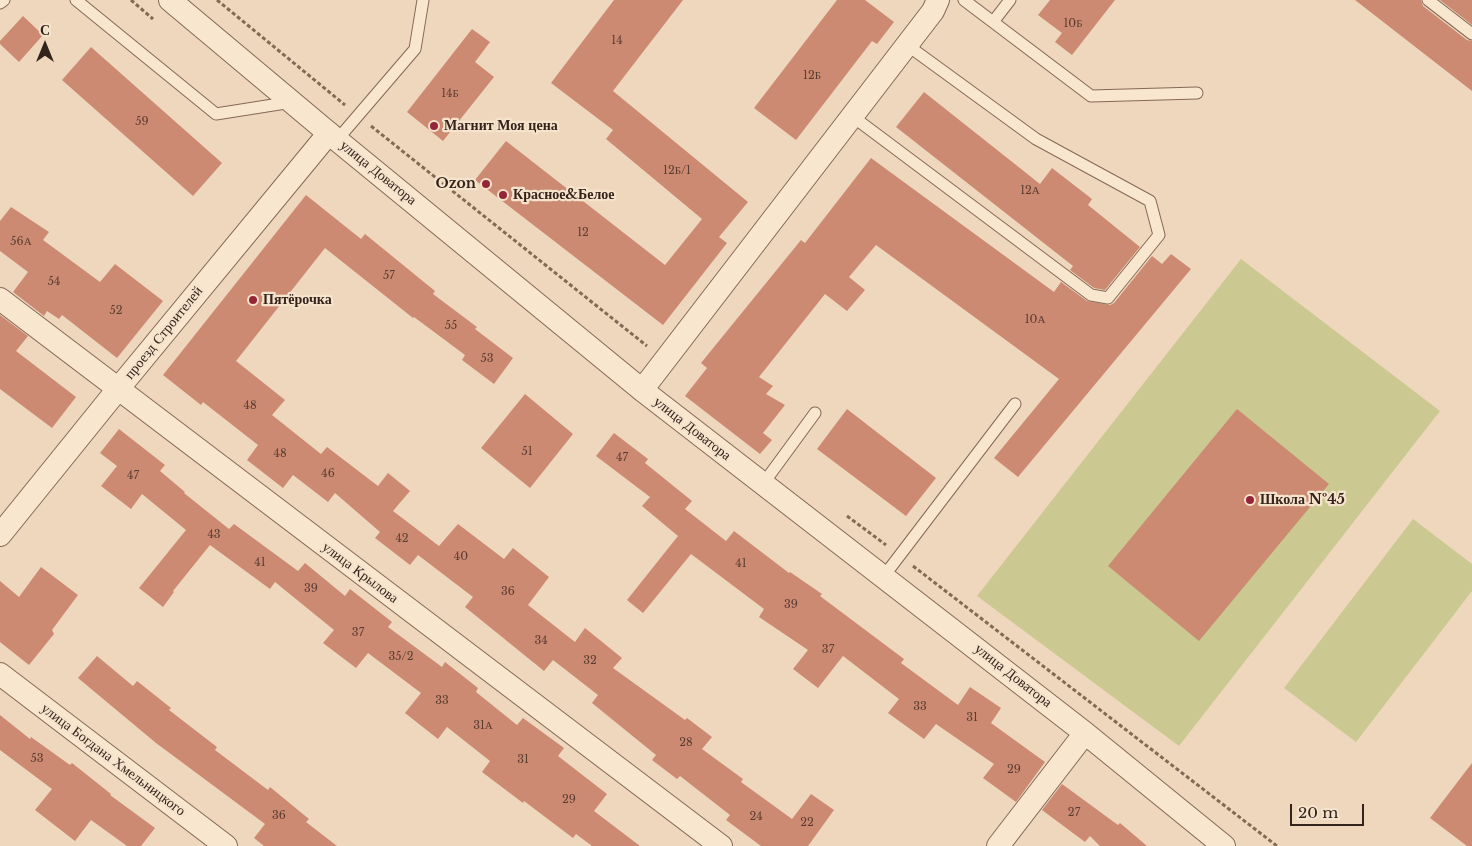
<!DOCTYPE html>
<meta charset="utf-8">
<style>
body{margin:0}
#map{position:relative;width:1472px;height:846px;overflow:hidden;background:#eed7bd;font-family:"Libre Baskerville",serif}
canvas{display:block}
.north{position:absolute;left:20px;top:20px;width:50px;height:50px;-webkit-text-stroke:4px #f5e3cc;paint-order:stroke;rotate:0deg;font-size:14px;font-weight:700;line-height:20px;text-align:center;color:#34231b}
.north::after{content:'';display:block;margin:auto;width:18px;height:22px;background:#34231b;clip-path:polygon(50% 0,100% 100%,50% 72%,0 100%)}
.scale{position:absolute;left:1290px;top:804px;width:74px;height:22px;box-sizing:border-box;border:2px solid #34231b;border-top:0;padding-left:6px;font-size:15px;line-height:18px;white-space:nowrap;color:#34231b;-webkit-text-stroke:4px #f5e3cc;paint-order:stroke}
</style>
<div id="map">
<canvas width="1472" height="846"></canvas>
<div class="north">С</div>
<div class="scale">20 m</div>
</div>
<script>
const g = document.querySelector('canvas').getContext('2d');
g.lineJoin = 'round';
function fillPath(path, color) {
  g.fillStyle = color;
  g.fill(path, 'evenodd');
}
function shape(rows) {
  const path = new Path2D();
  for (const r of rows) {
    path.moveTo(r[0], r[1]);
    for (let i = 2; i < r.length; i += 2) path.lineTo(r[i], r[i + 1]);
  }
  return path;
}
function trace(path, color, width, dash) {
  g.strokeStyle = color;
  g.lineWidth = width;
  g.lineCap = dash ? 'butt' : 'round';
  g.setLineDash(dash || []);
  g.stroke(path);
}
function write(font, color, halo, rows, align = 'center') {
  g.font = font + ' "Libre Baskerville",serif';
  g.lineWidth = 4.5;
  g.setLineDash([]);
  g.textBaseline = 'middle';
  g.strokeStyle = halo;
  g.fillStyle = color;
  for (const [text, x, y, turn = 0] of rows) {
    g.save();
    g.translate(x, y);
    g.rotate((+turn || 0) * Math.PI / 180);
    g.textAlign = isNaN(turn) ? turn : align;
    if (halo) g.strokeText(text, 0, 0);
    g.fillText(text, 0, 0);
    g.restore();
  }
}
const green = shape([
 [1241,259,1440,411,1179,746,977,596],
 [1413,519,1472,564,1472,591,1356,742,1284,688]
]);
const building = shape([
 [614,0,683,0,613,91,748,202,719,237,727,243,663,325,475,180,506,141,665,265,702,219,606,139,613,130,551,83],
 [837,0,865,0,894,22,877,44,872,41,796,140,754,108],
 [1050,0,1115,0,1072,55,1055,42,1062,33,1038,15],
 [1355,0,1421,0,1423,6,1467,40,1472,41,1472,91],
 [1440,0,1472,0,1472,25],
 [23,16,43,35,19,62,0,44,0,41],
 [472,29,490,42,475,62,494,77,443,141,407,112],
 [91,47,222,163,193,196,62,80],
 [924,92,1040,184,1052,168,1092,199,1088,205,1140,247,1105,290,1094,288,1070,270,1073,266,896,127],
 [871,158,1054,292,1061,282,1087,301,1110,305,1114,303,1152,256,1162,264,1171,254,1191,269,1018,477,994,458,1059,379,876,245,849,277,865,290,847,311,825,294,759,377,773,386,766,394,785,405,763,433,772,440,760,454,685,396,707,368,701,363,801,240,805,243],
 [306,195,361,239,365,234,435,291,433,294,477,327,475,329,513,358,494,384,462,360,465,355,414,317,413,318,325,248,236,361,285,400,272,415,321,454,327,447,378,486,388,473,410,491,393,511,439,546,458,524,504,559,513,548,549,577,528,605,575,642,585,628,622,658,613,668,685,720,687,718,712,737,702,749,743,779,741,782,792,819,811,794,834,810,808,846,761,846,726,820,730,815,680,776,677,779,652,760,656,755,592,703,598,695,553,660,544,671,465,607,473,597,418,555,410,565,375,538,380,532,335,493,328,502,293,475,283,488,247,460,258,445,203,402,201,405,163,375],
 [11,207,49,232,43,240,100,282,115,264,163,301,117,358,62,315,59,319,47,311,44,316,13,292,28,272,0,251,0,221],
 [0,315,28,336,16,351,76,397,52,428,0,389],
 [525,394,573,434,530,488,481,448],
 [847,409,936,478,906,516,817,449],
 [1237,409,1329,484,1199,641,1108,566],
 [119,429,165,465,160,471,185,492,184,493,229,529,234,524,298,571,305,563,345,596,350,589,392,622,388,627,442,667,445,662,478,688,476,692,517,725,523,718,564,748,558,756,607,794,594,811,640,846,592,846,576,834,573,838,524,801,523,803,482,772,490,761,447,727,438,739,405,713,421,693,368,653,356,668,323,643,334,630,275,582,270,589,210,545,173,591,174,592,163,607,139,588,186,530,142,494,131,509,101,486,117,466,100,453],
 [614,433,648,459,645,463,692,501,685,509,726,541,734,531,789,573,790,572,822,594,820,596,904,659,901,663,958,705,970,687,1001,708,991,723,1045,762,1016,802,983,778,994,764,936,724,924,739,888,713,899,699,843,656,818,688,793,669,808,650,759,617,764,609,691,554,643,613,627,600,678,536,642,506,650,497,596,456],
 [41,567,78,595,52,630,54,634,29,665,0,642,0,581,19,597],
 [97,656,133,686,137,681,171,708,169,710,217,747,215,750,268,790,270,787,309,819,306,822,337,846,264,846,254,838,265,824,156,743,78,678],
 [0,715,30,739,31,737,70,765,72,763,111,794,110,795,155,828,141,846,127,846,91,820,75,841,35,810,52,789,0,750],
 [1472,763,1472,846,1467,846,1430,818],
 [1062,784,1118,825,1120,823,1147,846,1100,846,1090,836,1085,842,1042,810]
]);
const path = shape([
 [131,0,153,19],
 [217,0,345,105],
 [371,126,647,346],
 [847,516,886,545],
 [913,566,1277,846]
]);
const lane = shape([
 [76,0,216,114,292,102],
 [964,0,1091,96,1197,93],
 [1428,0,1472,34],
 [0,3,4,0],
 [993,22,1010,0],
 [852,116,1091,295,1108,298,1159,235,1150,201,1036,139,907,45],
 [337,140,415,49,423,0],
 [763,484,815,413],
 [884,576,1015,404]
]);
const street = shape([
 [170,0,337,140,642,390,1085,733,1224,846],
 [0,299,721,846],
 [642,390,933,11,938,0],
 [0,535,118,389,329,133],
 [0,674,226,846],
 [998,846,1085,733]
]);
const markers = [
 [434,126,5,"#952637"],
 [486,184,5,"#952637"],
 [503,195,5,"#952637"],
 [253,300,5,"#952637"],
 [1250,500,5,"#952637"]
];
const numberNames = [
 ["10Б",1073,24],
 ["14",617,41],
 ["12Б",812,76],
 ["14Б",450,94],
 ["59",142,122],
 ["12Б/1",677,171],
 ["12А",1030,191],
 ["12",583,233],
 ["56А",21,242],
 ["57",389,276],
 ["54",54,282],
 ["52",116,311],
 ["10А",1035,320],
 ["55",451,326],
 ["53",487,359],
 ["48",250,406],
 ["51",527,452],
 ["48",280,454],
 ["47",622,458],
 ["46",328,474],
 ["47",133,476],
 ["43",214,535],
 ["42",402,539],
 ["40",461,557],
 ["41",260,563],
 ["41",741,564],
 ["39",311,589],
 ["36",508,592],
 ["39",791,605],
 ["37",358,633],
 ["34",541,641],
 ["37",828,650],
 ["35/2",401,657],
 ["32",590,661],
 ["33",442,701],
 ["33",920,707],
 ["31",972,718],
 ["31А",483,726],
 ["28",686,743],
 ["53",37,759],
 ["31",523,760],
 ["29",1014,770],
 ["29",569,800],
 ["27",1074,813],
 ["36",279,816],
 ["24",756,817],
 ["22",807,823]
];
const poiNames = [
 ["Магнит Моя цена",444,126],
 ["Ozon",476,184,"right"],
 ["Красное&Белое",513,195],
 ["Пятёрочка",263,300],
 ["Школа №45",1260,500]
];
const streetNames = [
 ["улица Доватора",378,173,39],
 ["проезд Строителей",164,333,-51],
 ["улица Доватора",692,429,38],
 ["улица Крылова",360,573,37],
 ["улица Доватора",1013,676,38],
 ["улица Богдана Хмельницкого",113,760,37]
];
fillPath(green, '#cbc991');
fillPath(building, '#cd8a72');
trace(lane, '#856856', 13);
trace(street, '#856856', 24);
trace(path, '#856856', 3, [4, 2.5]);
trace(lane, '#f9e6cf', 11);
trace(street, '#f9e6cf', 22);
for (const [x, y, r, color] of markers) {
  const dot = new Path2D();
  dot.arc(x, y, r, 0, 2 * Math.PI);
  g.fillStyle = color;
  g.fill(dot);
  trace(dot, '#f5e3cc', 2);
}
write('11px', '#5a3d31', null, numberNames);
write('bold 14px', '#34231b', '#f5e3cc', poiNames, 'left');
write('14px', '#34231b', '#f5e3cc', streetNames);
</script>
